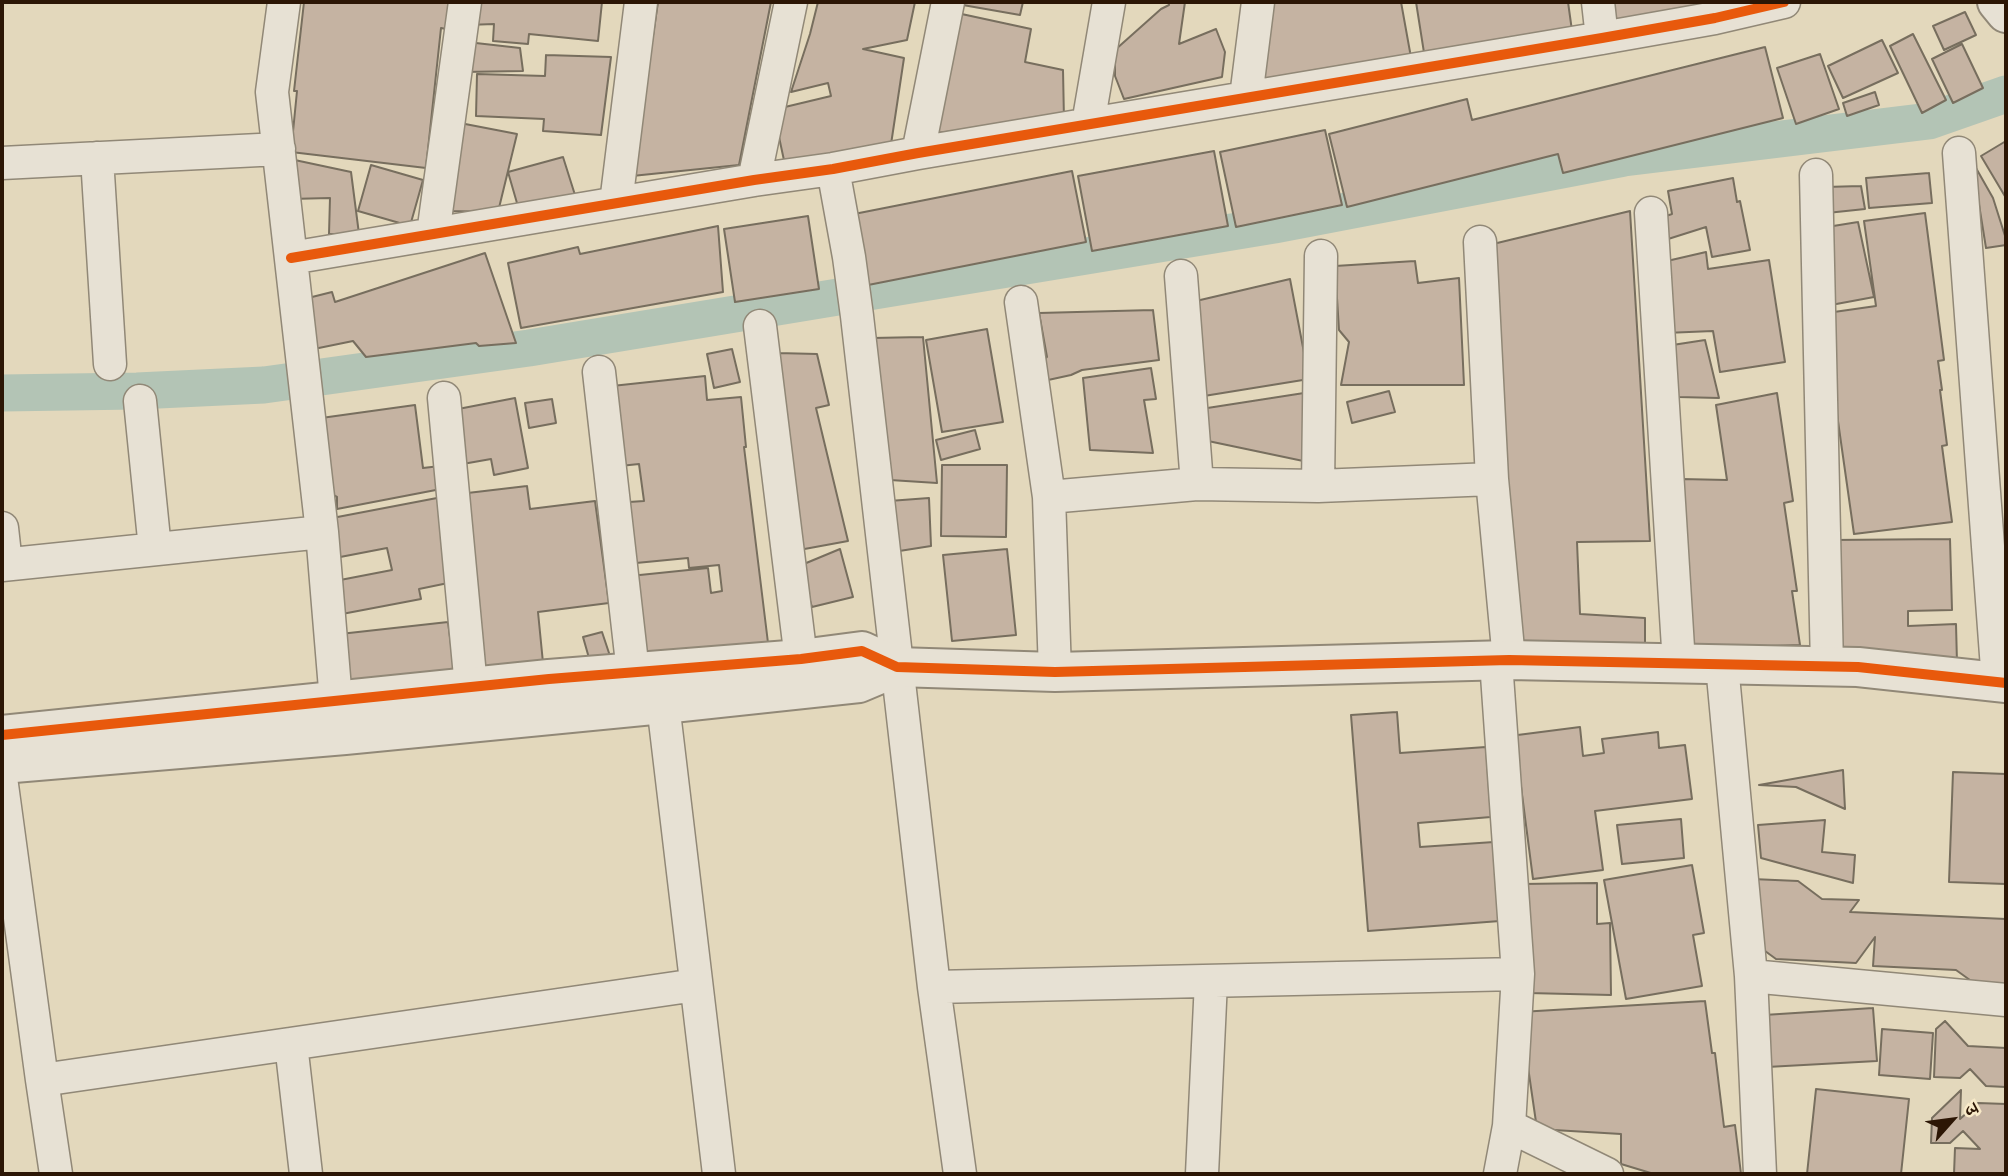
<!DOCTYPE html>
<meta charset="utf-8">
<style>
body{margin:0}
#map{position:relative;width:2008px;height:1176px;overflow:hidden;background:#e3d8bc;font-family:"IM FELL DW Pica","Noto Serif Devanagari",serif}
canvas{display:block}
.frame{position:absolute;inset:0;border:4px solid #2c1605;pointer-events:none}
.north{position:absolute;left:1917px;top:1085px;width:70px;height:70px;-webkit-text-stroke:5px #f8eac8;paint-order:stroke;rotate:62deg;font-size:19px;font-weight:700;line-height:28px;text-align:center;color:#2c1605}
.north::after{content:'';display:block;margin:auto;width:24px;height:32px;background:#2c1605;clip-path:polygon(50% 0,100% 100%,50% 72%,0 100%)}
</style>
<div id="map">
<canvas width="2008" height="1176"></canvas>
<div class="frame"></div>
<div class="north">उ</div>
</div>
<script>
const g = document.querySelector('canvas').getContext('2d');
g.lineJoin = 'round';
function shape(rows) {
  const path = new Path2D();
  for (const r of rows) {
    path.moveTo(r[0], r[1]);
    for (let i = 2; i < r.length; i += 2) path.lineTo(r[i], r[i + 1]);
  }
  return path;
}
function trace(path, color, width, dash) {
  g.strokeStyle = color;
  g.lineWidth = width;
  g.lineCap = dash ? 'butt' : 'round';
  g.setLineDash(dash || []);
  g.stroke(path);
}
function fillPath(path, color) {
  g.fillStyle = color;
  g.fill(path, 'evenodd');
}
const canal = shape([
 [2,393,137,391,264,385,529,348,1274,225,1624,158,1929,121,2006,94]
]);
const building = shape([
 [304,2,449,2,446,29,441,28,426,168,291,152,297,91,294,91,304,2],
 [474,2,602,2,598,41,529,34,528,44,493,41,494,24,467,25,474,2],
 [658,2,771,2,739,165,632,176,658,2],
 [818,2,915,2,907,40,863,49,904,58,890,151,785,165,779,137,785,107,831,96,828,83,791,92,810,34,818,2],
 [958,2,1023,2,1020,15,957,4,958,2],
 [1169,2,1185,2,1179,44,1216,29,1225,52,1222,77,1124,99,1115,76,1115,50,1161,9,1169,5,1169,2],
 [1268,2,1401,2,1412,63,1257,84,1268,2],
 [1416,2,1568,2,1573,38,1425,59,1416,2],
 [1613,2,1735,2,1616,23,1613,2],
 [1965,12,1976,35,1944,50,1933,26,1965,12],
 [957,13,1031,29,1025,62,1063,70,1064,120,936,133,957,13],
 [1913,34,1946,100,1922,113,1890,46,1913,34],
 [1882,40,1898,73,1843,98,1828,66,1882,40],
 [467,42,520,48,523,71,462,72,467,42],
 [1962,44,1983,88,1953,103,1932,59,1962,44],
 [1765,47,1783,118,1563,173,1558,154,1347,207,1329,134,1467,99,1472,120,1765,47],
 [1820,54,1839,109,1796,124,1777,68,1820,54],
 [546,55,611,57,601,135,543,131,544,119,476,116,477,74,545,76,546,55],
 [1875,92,1879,105,1847,116,1843,103,1875,92],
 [460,123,517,134,498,212,446,211,460,123],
 [1325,130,1342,205,1236,227,1220,152,1325,130],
 [2006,141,2006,198,1981,156,2006,141],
 [1214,151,1228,226,1092,251,1078,176,1214,151],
 [563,157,575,195,519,210,508,172,563,157],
 [290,159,351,172,359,234,329,234,330,198,290,199,290,159],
 [1972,161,1993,198,2006,239,2006,245,1986,248,1972,161],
 [371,165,423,180,410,226,358,211,371,165],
 [1072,171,1086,242,858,287,844,216,1072,171],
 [1929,173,1932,203,1869,208,1866,178,1929,173],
 [1733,178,1737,202,1740,201,1750,250,1712,257,1706,227,1665,240,1660,218,1672,214,1668,191,1733,178],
 [1861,186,1865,209,1827,213,1825,187,1861,186],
 [1630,211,1650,541,1577,542,1580,614,1645,618,1645,651,1519,645,1508,562,1493,244,1630,211],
 [1925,213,1944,360,1938,361,1942,390,1940,390,1947,445,1942,446,1952,522,1854,534,1834,393,1834,312,1876,306,1864,221,1925,213],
 [808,216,819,289,735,302,724,229,808,216],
 [1858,222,1874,297,1831,305,1827,227,1858,222],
 [718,226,723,292,521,328,508,263,578,247,580,254,718,226],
 [1706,252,1708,269,1769,260,1785,362,1720,372,1713,331,1665,333,1667,261,1706,252],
 [485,253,516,343,479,346,476,343,366,357,353,341,309,350,308,298,332,292,335,302,485,253],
 [1415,261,1418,283,1459,278,1464,385,1341,385,1349,342,1339,330,1335,266,1415,261],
 [1290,279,1309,379,1204,396,1196,344,1201,326,1196,301,1290,279],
 [1153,310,1159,360,1082,370,1071,375,1039,382,1035,366,1047,357,1039,313,1153,310],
 [987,329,1003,422,942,432,926,340,987,329],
 [923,337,937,483,890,480,872,338,923,337],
 [1705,340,1719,398,1678,397,1666,346,1705,340],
 [732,349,740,382,714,388,707,354,732,349],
 [777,353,817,354,829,405,816,408,848,541,799,550,777,353],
 [1151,368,1156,399,1144,400,1153,453,1090,450,1083,378,1151,368],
 [705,376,707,400,741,397,746,447,744,447,769,651,643,663,630,576,708,568,711,593,722,591,719,565,689,568,688,558,636,563,629,502,644,501,639,464,620,466,612,386,705,376],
 [1389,391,1395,412,1352,423,1347,402,1389,391],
 [1304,393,1308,462,1208,441,1201,409,1304,393],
 [1777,393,1793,501,1784,503,1797,591,1792,591,1800,645,1687,649,1681,479,1727,480,1716,405,1777,393],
 [515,398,528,468,494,475,491,459,457,465,453,410,515,398],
 [552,399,556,423,529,428,525,403,552,399],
 [415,405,423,468,440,466,441,489,337,509,337,497,324,490,314,419,415,405],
 [975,430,980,449,941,460,936,440,975,430],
 [942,465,1007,465,1006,537,941,536,942,465],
 [527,486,530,509,595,501,609,603,538,612,544,673,483,677,459,494,527,486],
 [437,498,453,582,419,589,421,599,342,614,335,581,392,570,387,548,335,558,327,519,437,498],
 [929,498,931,546,893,552,889,501,929,498],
 [1950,539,1952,610,1908,611,1908,626,1956,624,1957,663,1831,659,1831,540,1950,539],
 [840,549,853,597,812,607,799,566,840,549],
 [1007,549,1016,635,952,641,943,555,1007,549],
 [448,622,456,683,351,683,340,634,448,622],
 [602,632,611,659,591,665,583,637,602,632],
 [1397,712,1400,753,1486,747,1491,817,1418,823,1420,847,1494,842,1500,921,1368,931,1351,715,1397,712],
 [1580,727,1583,756,1604,753,1602,739,1658,732,1659,748,1685,745,1692,799,1595,811,1603,870,1533,879,1517,756,1502,737,1580,727],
 [1843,770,1845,809,1796,787,1759,785,1843,770],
 [1953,772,2006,774,2006,884,1949,882,1953,772],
 [1681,819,1684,858,1622,864,1617,825,1681,819],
 [1825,820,1822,852,1855,855,1853,883,1761,858,1758,825,1825,820],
 [1692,865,1704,933,1693,935,1702,986,1626,999,1604,880,1692,865],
 [1752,879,1798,881,1822,899,1859,900,1850,912,2006,919,2006,989,1981,988,1956,970,1873,966,1875,937,1856,963,1776,959,1750,940,1752,879],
 [1597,883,1597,924,1610,923,1611,995,1528,993,1521,884,1597,883],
 [1705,1001,1712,1053,1715,1053,1724,1127,1735,1125,1741,1174,1654,1174,1621,1164,1621,1134,1537,1129,1520,1012,1705,1001],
 [1873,1008,1877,1061,1767,1067,1764,1015,1873,1008],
 [1945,1021,1968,1046,2006,1048,2006,1087,1986,1086,1970,1069,1960,1078,1934,1077,1936,1029,1945,1021],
 [1882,1029,1933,1033,1930,1079,1879,1075,1882,1029],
 [1816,1089,1909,1099,1901,1174,1807,1174,1816,1089],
 [1961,1090,1960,1119,1978,1103,2006,1104,2006,1174,1954,1174,1955,1148,1980,1149,1963,1131,1950,1143,1931,1143,1932,1118,1961,1090]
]);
const minor = shape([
 [284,2,272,92,322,532,336,701],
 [1598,2,1602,38],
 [1246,97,1258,2],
 [1088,124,1109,2],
 [918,153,948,2],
 [1959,153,1998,682],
 [97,158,110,364],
 [2,163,279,149],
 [833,169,849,257,857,316,934,987,960,1174],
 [1816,175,1827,667],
 [754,180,791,2],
 [616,203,641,2],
 [1651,213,1679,664],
 [433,234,465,2],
 [1480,242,1492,479,1509,660],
 [291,258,754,180,833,169,918,153,1602,38,1715,18,1784,2],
 [1181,276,1197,484],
 [1021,302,1049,497,1055,672],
 [760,326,801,659],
 [599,372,633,672],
 [444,398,471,687],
 [140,401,155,549],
 [1318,486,1321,256],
 [1049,497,1197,484,1318,486,1492,479],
 [2,528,6,564],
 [2,565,322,532],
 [1496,661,1518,974,1509,1126,1500,1174],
 [1722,665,1751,976,2006,1000],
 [663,704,719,1174],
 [2,785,42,1080],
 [1751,976,1760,1174],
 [934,987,1518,974],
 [291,1044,306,1174],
 [1509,1126,1607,1174],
 [56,1174,42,1080,696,985],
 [1202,1174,1211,981]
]);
const tertiary = shape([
 [1997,2,2006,13],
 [2,735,549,679,801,659,862,651,897,667,1055,672,1509,660,1858,667,2006,683],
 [2,764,345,735,663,704,859,683,897,667]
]);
const cycleway = shape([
 [291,258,754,180,833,169,918,153,1602,38,1715,18,1784,2],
 [2,735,549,679,801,659,862,651,897,667,1055,672,1509,660,1858,667,2006,683]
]);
trace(canal, '#b3c4b5', 37);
fillPath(building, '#c5b3a2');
trace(building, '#776e5e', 2);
trace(minor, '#918877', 35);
trace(tertiary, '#918877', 42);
trace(minor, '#e7e1d4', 32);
trace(tertiary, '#e7e1d4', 38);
trace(cycleway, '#e8590c', 10);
</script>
